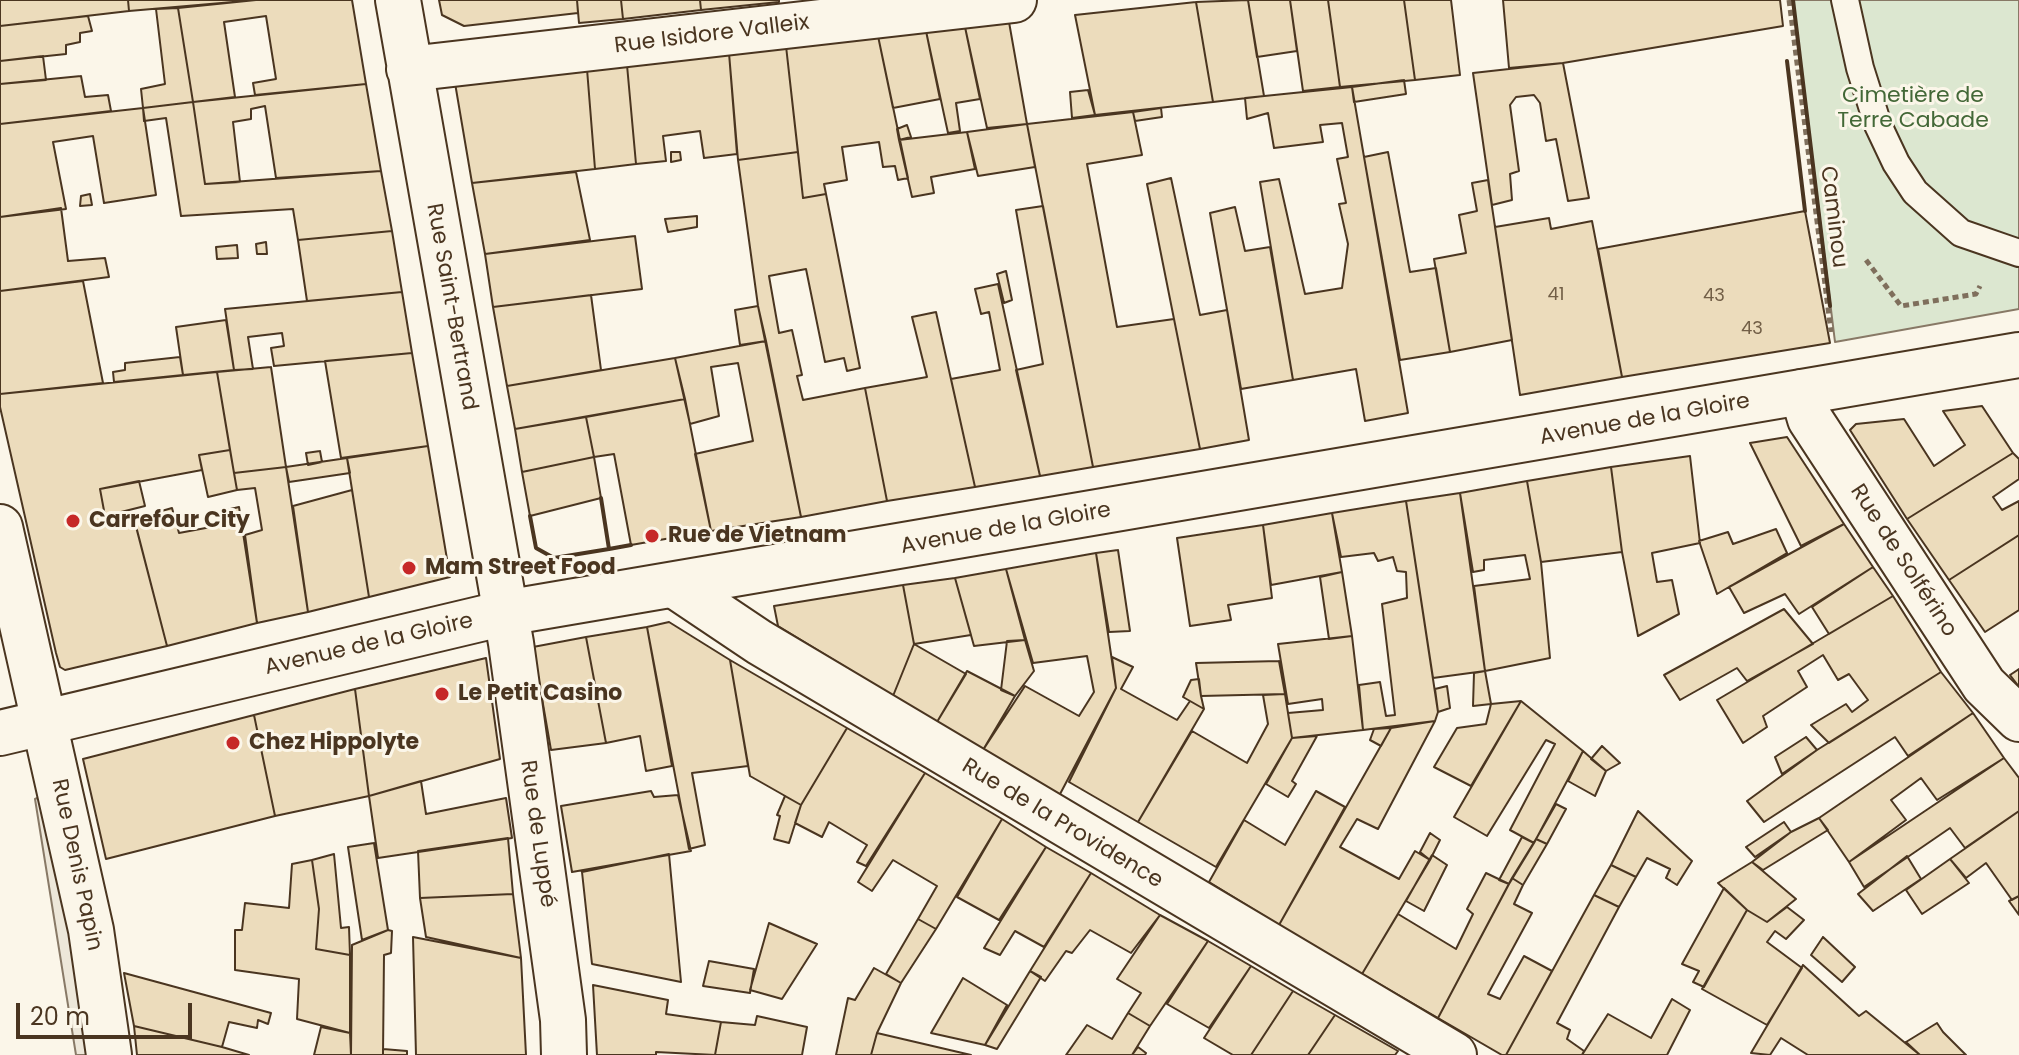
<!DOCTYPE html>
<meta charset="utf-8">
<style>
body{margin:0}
#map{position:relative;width:2019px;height:1055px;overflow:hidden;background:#fbf6e9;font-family:Poppins,sans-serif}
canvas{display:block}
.scale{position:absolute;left:16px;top:1003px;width:176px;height:36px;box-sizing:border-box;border:4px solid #4a3520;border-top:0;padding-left:10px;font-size:24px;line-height:28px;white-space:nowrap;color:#4a3520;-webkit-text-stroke:6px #fbf6e9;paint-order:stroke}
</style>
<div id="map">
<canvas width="2019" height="1055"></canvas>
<div class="scale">20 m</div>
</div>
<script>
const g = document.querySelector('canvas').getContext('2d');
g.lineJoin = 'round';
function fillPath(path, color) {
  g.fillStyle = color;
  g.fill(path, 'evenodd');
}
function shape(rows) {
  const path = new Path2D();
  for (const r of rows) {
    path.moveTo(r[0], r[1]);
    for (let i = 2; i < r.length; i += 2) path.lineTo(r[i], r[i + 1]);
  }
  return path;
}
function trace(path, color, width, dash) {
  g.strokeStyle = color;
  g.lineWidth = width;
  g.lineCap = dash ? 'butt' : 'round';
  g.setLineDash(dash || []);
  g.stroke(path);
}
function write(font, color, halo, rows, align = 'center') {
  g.font = font + ' Poppins,sans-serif';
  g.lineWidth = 6;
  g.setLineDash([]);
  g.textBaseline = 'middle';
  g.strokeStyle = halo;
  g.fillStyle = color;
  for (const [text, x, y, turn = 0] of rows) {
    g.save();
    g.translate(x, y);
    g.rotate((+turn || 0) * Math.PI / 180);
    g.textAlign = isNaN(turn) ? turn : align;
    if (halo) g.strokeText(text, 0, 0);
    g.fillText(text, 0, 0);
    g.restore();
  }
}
const green = shape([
 [1793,0,2019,0,2019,309,1835,342,1793,0]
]);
const parking = shape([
 [50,792,93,1055,76,1055,35,799,50,792]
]);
const building = shape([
 [0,0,128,0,129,11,0,26,0,0],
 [128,0,256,0,129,11,128,0],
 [256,0,352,0,366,84,255,95,253,83,276,79,266,16,224,22,235,97,193,102,178,8,256,0],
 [439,0,577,0,578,13,464,26,442,15,439,0],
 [577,0,621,0,623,19,579,23,577,0],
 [621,0,700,0,701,10,623,19,621,0],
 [700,0,779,0,779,2,701,10,700,0],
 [1248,0,1264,96,1213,102,1196,2,1248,0],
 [1248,0,1290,0,1297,51,1257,57,1248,0],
 [1290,0,1328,0,1340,87,1303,91,1290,0],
 [1328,0,1404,0,1415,80,1340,87,1328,0],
 [1404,0,1451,0,1460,75,1415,80,1404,0],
 [1503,0,1780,0,1783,26,1563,63,1509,68,1503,0],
 [1196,2,1213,102,1095,115,1075,15,1196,2],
 [178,8,193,102,143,108,141,89,165,84,156,9,178,8],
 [88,16,92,31,80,33,80,42,66,45,66,54,0,61,0,26,88,16],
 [1009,22,1027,124,987,128,965,27,1009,22],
 [965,27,980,99,956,103,960,131,948,133,926,31,965,27],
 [926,31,940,99,893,108,878,36,926,31],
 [878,36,908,178,898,180,895,166,883,167,879,142,842,147,847,180,824,184,826,194,803,198,786,46,878,36],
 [786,46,798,152,738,160,729,53,786,46],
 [729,53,737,154,704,158,700,131,663,136,666,161,636,164,627,65,729,53],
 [43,56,46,80,0,84,0,61,43,56],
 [1563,63,1589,198,1568,201,1556,139,1546,141,1540,103,1534,95,1516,97,1510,105,1519,171,1510,174,1512,200,1492,205,1473,73,1563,63],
 [627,65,636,164,595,169,587,69,627,65],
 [587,69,595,169,472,183,455,83,587,69],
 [81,76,85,97,108,95,111,111,0,124,0,84,81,76],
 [1404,80,1406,94,1354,102,1352,87,1404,80],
 [366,84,381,171,276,178,265,106,251,109,251,119,233,122,240,182,205,184,193,102,366,84],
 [1352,87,1408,413,1365,421,1356,369,1293,380,1260,182,1279,179,1305,294,1342,288,1348,244,1339,204,1346,203,1337,159,1348,157,1342,123,1320,125,1323,142,1274,148,1268,113,1247,119,1245,98,1352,87],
 [1088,90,1095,115,1072,118,1070,92,1088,90],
 [193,102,205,184,381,171,392,231,298,240,293,209,181,216,166,118,144,121,143,108,193,102],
 [143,108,156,195,104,203,93,136,53,142,66,209,0,217,0,124,143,108],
 [1161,108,1162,117,1135,121,1133,112,1161,108],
 [1133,112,1142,155,1087,164,1117,327,1174,319,1200,449,1093,467,1027,124,1133,112],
 [1027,124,1035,167,978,176,967,132,1027,124],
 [907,125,911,137,899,140,897,129,907,125],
 [967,132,975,169,931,177,934,193,912,197,899,140,967,132],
 [671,152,680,152,681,160,671,162,671,152],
 [798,152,803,198,826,194,860,368,847,371,844,358,825,362,806,269,769,276,779,333,792,330,802,375,797,376,803,400,865,388,887,501,801,517,758,306,738,160,798,152],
 [1388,152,1410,272,1436,268,1450,352,1400,360,1364,157,1388,152],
 [576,172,590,240,485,254,472,183,576,172],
 [1171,178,1200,315,1227,310,1249,440,1200,449,1147,184,1171,178],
 [1488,180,1512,340,1450,352,1434,259,1466,253,1459,215,1477,211,1472,183,1488,180],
 [90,194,92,205,80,206,81,196,90,194],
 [1043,206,1093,467,1040,476,1016,370,1043,364,1016,210,1043,206],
 [1235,207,1245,251,1270,247,1293,380,1241,389,1210,213,1235,207],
 [61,208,68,261,105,258,109,277,0,291,0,217,61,208],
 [1805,211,1830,343,1622,377,1598,249,1805,211],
 [697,216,697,227,668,232,665,219,697,216],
 [1549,218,1551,229,1592,221,1622,377,1520,395,1495,227,1549,218],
 [392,231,402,292,307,301,298,240,392,231],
 [635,236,642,289,493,307,485,254,635,236],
 [266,242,267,254,257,254,256,244,266,242],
 [237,245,238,258,217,259,216,247,237,245],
 [1006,271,1012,300,1004,303,997,274,1006,271],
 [83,281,103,383,0,394,0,291,83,281],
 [998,284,1040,476,975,487,951,379,1000,370,989,312,981,314,975,289,998,284],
 [402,292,412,353,274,366,271,348,284,346,282,333,248,337,253,369,234,370,225,309,402,292],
 [591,295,601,370,507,386,493,307,591,295],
 [758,306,766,341,740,345,735,310,758,306],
 [936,312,975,487,887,501,865,388,927,377,912,317,936,312],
 [226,320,234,370,183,375,176,327,226,320],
 [766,341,801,517,711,531,695,454,753,441,738,363,711,367,719,416,690,424,675,358,766,341],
 [412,353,428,446,341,458,325,361,412,353],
 [180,357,183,375,114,382,113,372,125,370,125,363,180,357],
 [675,358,685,399,515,429,507,386,675,358],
 [271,367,286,467,234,473,217,372,271,367],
 [217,372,230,450,199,455,202,470,100,489,105,516,136,526,167,646,65,670,60,667,56,653,0,407,0,394,217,372],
 [685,399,711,531,631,545,614,454,594,457,586,417,685,399],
 [1982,406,2013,453,1907,519,1850,430,1856,424,1904,419,1934,466,1965,445,1943,411,1982,406],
 [586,417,594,457,522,472,515,429,586,417],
 [1787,437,1844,524,1801,546,1750,443,1787,437],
 [428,446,450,577,369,597,347,458,428,446],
 [230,450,237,490,208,497,199,455,230,450],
 [320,451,322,462,308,465,306,453,320,451],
 [2013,453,2019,459,2019,479,1993,497,2002,510,2019,501,2019,535,1949,580,1907,519,2013,453],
 [1690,456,1700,543,1652,553,1657,582,1672,580,1679,614,1638,636,1622,552,1611,467,1690,456],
 [594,457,601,498,530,516,522,472,594,457],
 [347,458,350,473,289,482,286,467,347,458],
 [286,467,308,612,257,623,245,535,262,530,255,488,237,490,234,473,286,467],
 [1611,467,1622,552,1541,562,1527,481,1611,467],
 [139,481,145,506,105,516,100,489,139,481],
 [1527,481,1541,562,1550,658,1485,671,1474,586,1530,579,1525,555,1484,560,1484,570,1473,572,1460,493,1527,481],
 [352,490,369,597,308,612,293,506,352,490],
 [1460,493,1485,671,1433,678,1406,501,1460,493],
 [1406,501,1438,712,1435,721,1363,730,1359,685,1380,682,1386,716,1395,715,1382,604,1407,598,1406,572,1397,571,1393,557,1378,561,1374,553,1341,557,1332,513,1406,501],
 [239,507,257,623,167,646,134,519,172,508,179,533,227,524,226,510,239,507],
 [1332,513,1342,572,1271,585,1263,525,1332,513],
 [1844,524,1873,567,1799,614,1785,594,1744,613,1729,587,1844,524],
 [1263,525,1272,598,1228,605,1231,620,1190,626,1177,538,1263,525],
 [1776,529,1787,553,1717,594,1699,541,1728,532,1733,544,1776,529],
 [2019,535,2019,610,1985,632,1949,580,2019,535],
 [1118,550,1130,631,1109,632,1096,553,1118,550],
 [1096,553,1116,688,1059,796,983,750,1025,686,1079,716,1094,692,1087,656,1033,663,1006,569,1096,553],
 [1873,567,1893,596,1829,634,1812,607,1873,567],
 [1006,569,1025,640,974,646,955,578,1006,569],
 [1342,572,1352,636,1329,639,1320,577,1342,572],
 [955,578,971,635,914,644,903,585,955,578],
 [903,585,914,644,893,696,778,626,774,606,903,585],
 [1893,596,1941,672,1829,743,1811,725,1846,704,1852,712,1868,700,1849,674,1838,680,1823,655,1798,671,1807,687,1763,716,1767,727,1743,743,1717,700,1893,596],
 [1784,609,1813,644,1747,681,1737,668,1680,700,1664,675,1784,609],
 [669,622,730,660,748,766,692,773,705,845,689,849,647,627,669,622],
 [647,627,672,766,646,771,640,736,606,743,586,637,647,627],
 [1352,636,1363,730,1292,738,1288,713,1323,710,1322,699,1288,704,1278,644,1352,636],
 [586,637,606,743,551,750,533,647,586,637],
 [1025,640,1034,671,1015,696,1001,690,1007,641,1025,640],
 [914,644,966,674,937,722,893,696,914,644],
 [1112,657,1133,667,1121,689,1177,720,1190,701,1204,709,1138,822,1069,782,1116,688,1112,657],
 [486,658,500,759,369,796,355,689,486,658],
 [730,660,847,728,801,805,750,776,730,660],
 [1279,661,1285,694,1201,696,1196,663,1279,661],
 [2019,669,2019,687,2010,675,2019,669],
 [967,671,1015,696,983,750,937,722,967,671],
 [1485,671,1491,704,1473,706,1474,673,1485,671],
 [1941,672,1973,713,1908,756,1895,737,1764,822,1747,801,1817,750,1941,672],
 [1199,679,1201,696,1204,709,1183,697,1191,680,1199,679],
 [1447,686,1450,708,1438,712,1435,689,1447,686],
 [355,689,369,796,275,816,254,715,355,689],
 [1285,694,1292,738,1216,867,1138,822,1192,731,1247,763,1268,724,1263,695,1285,694],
 [1521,701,1471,786,1434,767,1457,728,1486,724,1491,704,1521,701],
 [1521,701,1583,751,1534,843,1510,830,1555,744,1546,740,1487,836,1454,817,1521,701],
 [1973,713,2004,758,1937,800,1921,778,1891,800,1906,820,1849,862,1819,818,1973,713],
 [254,715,275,816,106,859,83,759,254,715],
 [1435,721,1378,829,1357,819,1340,847,1399,879,1415,851,1430,860,1362,974,1279,925,1391,728,1435,721],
 [847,728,925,773,866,866,857,862,867,845,829,822,822,837,795,823,801,805,847,728],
 [1391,728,1381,746,1370,740,1374,729,1391,728],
 [1317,736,1292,781,1296,784,1288,797,1266,784,1292,738,1317,736],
 [1806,737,1817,750,1782,774,1775,757,1806,737],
 [1602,746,1620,763,1606,771,1591,759,1602,746],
 [1583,751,1606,771,1595,796,1568,781,1583,751],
 [2004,758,2019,778,2019,811,1965,848,1950,828,1864,887,1849,862,2004,758],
 [925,773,1002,819,936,929,918,919,937,886,893,860,872,891,858,882,925,773],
 [421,781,426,814,506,798,512,838,378,858,369,796,421,781],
 [651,791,654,797,678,795,691,851,572,872,561,806,651,791],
 [1316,791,1345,807,1279,925,1209,882,1244,820,1285,845,1316,791],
 [785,796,801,805,789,843,774,839,780,816,777,815,785,796],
 [1556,804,1566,809,1547,844,1536,839,1556,804],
 [1638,811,1692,861,1677,885,1666,878,1670,869,1647,858,1636,877,1611,865,1638,811],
 [2019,811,2019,896,2012,900,1986,863,1966,878,1950,859,2019,811],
 [1819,818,1828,830,1763,870,1752,862,1791,832,1819,818],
 [1002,819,1046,847,999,920,957,897,1002,819],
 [1784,822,1791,832,1755,857,1746,847,1784,822],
 [1430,833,1440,840,1430,860,1420,852,1430,833],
 [1522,837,1534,843,1509,884,1499,880,1522,837],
 [508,838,513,894,420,898,418,851,508,838],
 [1536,839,1547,844,1523,885,1512,878,1536,839],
 [374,843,388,930,362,940,348,847,374,843],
 [1046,847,1091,873,1044,947,1015,931,1000,955,984,948,1046,847],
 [334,854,341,928,349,927,350,955,316,949,319,909,312,860,334,854],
 [669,854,681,982,592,964,582,872,669,854],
 [1432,855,1447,865,1424,911,1406,901,1432,855],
 [1907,856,1921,879,1873,911,1858,894,1907,856],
 [1950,859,1969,883,1922,914,1906,890,1950,859],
 [312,860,319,909,316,949,350,955,350,1033,297,1019,299,979,235,970,235,930,242,930,245,903,289,908,292,864,312,860],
 [1752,862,1796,899,1767,922,1747,910,1718,883,1752,862],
 [1611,865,1636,877,1619,907,1594,895,1611,865],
 [1091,873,1160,915,1131,953,1090,930,1072,953,1066,951,1045,981,1030,971,1091,873],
 [1486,873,1509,884,1438,1018,1362,974,1398,914,1456,949,1473,914,1467,909,1486,873],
 [1512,878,1523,885,1514,904,1532,913,1488,994,1500,999,1524,956,1552,971,1506,1055,1502,1055,1438,1018,1512,878],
 [1724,888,1747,910,1704,987,1693,982,1699,971,1682,964,1724,888],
 [513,894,521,958,426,937,420,898,513,894],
 [1594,895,1619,907,1557,1023,1570,1030,1567,1039,1584,1051,1582,1055,1506,1055,1594,895],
 [2019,896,2019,915,2009,901,2019,896],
 [1787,907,1804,920,1786,939,1775,931,1767,942,1802,968,1767,1025,1702,989,1747,910,1767,922,1787,907],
 [1160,915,1208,941,1150,1026,1128,1013,1141,993,1117,979,1160,915],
 [918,919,936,929,901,983,886,974,918,919],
 [769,923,817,944,782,999,750,990,769,923],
 [388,930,392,931,391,953,384,955,383,1055,351,1055,352,945,388,930],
 [413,937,521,958,526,1055,416,1055,413,937],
 [1823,937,1855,967,1842,982,1811,955,1823,937],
 [1208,941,1251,966,1209,1028,1167,1004,1208,941],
 [709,961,754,969,750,993,703,986,709,961],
 [1803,965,1859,1016,1866,1011,1920,1055,1808,1055,1781,1038,1770,1055,1751,1053,1803,965],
 [1251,966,1293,991,1251,1055,1233,1055,1204,1038,1251,966],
 [874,968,901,983,877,1033,871,1055,836,1055,848,998,855,1000,874,968],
 [1030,971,1041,977,997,1049,985,1045,1030,971],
 [124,973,271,1013,268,1024,258,1020,257,1028,229,1022,222,1047,134,1026,124,973],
 [963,978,1007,1005,985,1045,931,1033,963,978],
 [593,985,668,1000,666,1014,721,1022,715,1055,656,1052,656,1055,597,1055,593,985],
 [1293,991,1335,1015,1308,1055,1251,1055,1293,991],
 [1672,999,1690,1010,1667,1055,1582,1055,1608,1014,1651,1038,1672,999],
 [1128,1013,1150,1026,1132,1055,1066,1055,1087,1025,1112,1039,1128,1013],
 [1335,1015,1398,1051,1395,1055,1308,1055,1335,1015],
 [757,1016,807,1027,802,1055,715,1055,721,1022,755,1025,757,1016],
 [1937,1023,1943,1032,1966,1055,1920,1055,1906,1042,1937,1023],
 [134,1026,222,1047,249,1055,137,1055,134,1026],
 [321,1027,350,1033,351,1055,314,1055,321,1027],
 [877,1033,971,1055,871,1055,877,1033],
 [1138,1047,1146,1053,1145,1055,1132,1055,1138,1047],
 [383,1049,407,1051,407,1055,383,1055,383,1049]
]);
const path = shape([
 [1789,0,1831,332],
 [1866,260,1901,306,1976,294,1980,286]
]);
const lane = shape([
 [1845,0,1860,68,1878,125,1896,163,1915,192,1961,233,2019,253]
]);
const street = shape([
 [398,0,511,643,563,1020,564,1055],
 [409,69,1014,0],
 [1802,392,1810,419,1984,685,2019,719],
 [0,527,91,930,109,1055],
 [674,585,759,642,1454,1055]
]);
const secondary = shape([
 [0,733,505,613,2019,355]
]);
const wall = shape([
 [1793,0,1830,306],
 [1787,61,1805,211],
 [530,516,536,548,554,558,609,549,601,498],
 [609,549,631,545]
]);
const markers = [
 [73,521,8,"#c62828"],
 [652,536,8,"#c62828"],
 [409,568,8,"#c62828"],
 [442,694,8,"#c62828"],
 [233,743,8,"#c62828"]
];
const numberNames = [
 ["41",1556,295],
 ["43",1714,296],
 ["43",1752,329]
];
const streetNames = [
 ["Rue Isidore Valleix",712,35,-7],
 ["Caminou",1833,217,83],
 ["Rue Saint-Bertrand",451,307,80],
 ["Avenue de la Gloire",1645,420,-10],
 ["Avenue de la Gloire",1006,529,-10],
 ["Rue de Solférino",1903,561,57],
 ["Avenue de la Gloire",369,645,-13],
 ["Rue de la Providence",1062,824,31],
 ["Rue de Luppé",537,834,82],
 ["Rue Denis Papin",76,865,78]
];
const parkNames = [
 ["Cimetière de",1913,96],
 ["Terre Cabade",1913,121]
];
const poiNames = [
 ["Carrefour City",89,521],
 ["Rue de Vietnam",668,536],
 ["Mam Street Food",425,568],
 ["Le Petit Casino",458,694],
 ["Chez Hippolyte",249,743]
];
fillPath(green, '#dce7d0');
trace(green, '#887966', 2);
fillPath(parking, '#ede7d9');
trace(parking, '#887966', 2);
fillPath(building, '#ecdcbc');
trace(building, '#4a3520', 2);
trace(lane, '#4a3520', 30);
trace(street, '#4a3520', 48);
trace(secondary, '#4a3520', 48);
trace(path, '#7f6f5c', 5, [6, 4]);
trace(lane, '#fbf6e9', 26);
trace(street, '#fbf6e9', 44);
trace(secondary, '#fbf6e9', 44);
trace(wall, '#4a3520', 4);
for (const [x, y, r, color] of markers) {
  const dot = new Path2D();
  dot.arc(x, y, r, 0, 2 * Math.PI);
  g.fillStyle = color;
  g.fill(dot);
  trace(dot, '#fbf6e9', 3);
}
write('18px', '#725f47', null, numberNames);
write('22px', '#4a3520', '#fbf6e9', streetNames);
write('22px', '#436837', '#fbf6e9', parkNames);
write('bold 22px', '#4a3520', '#fbf6e9', poiNames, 'left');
</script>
